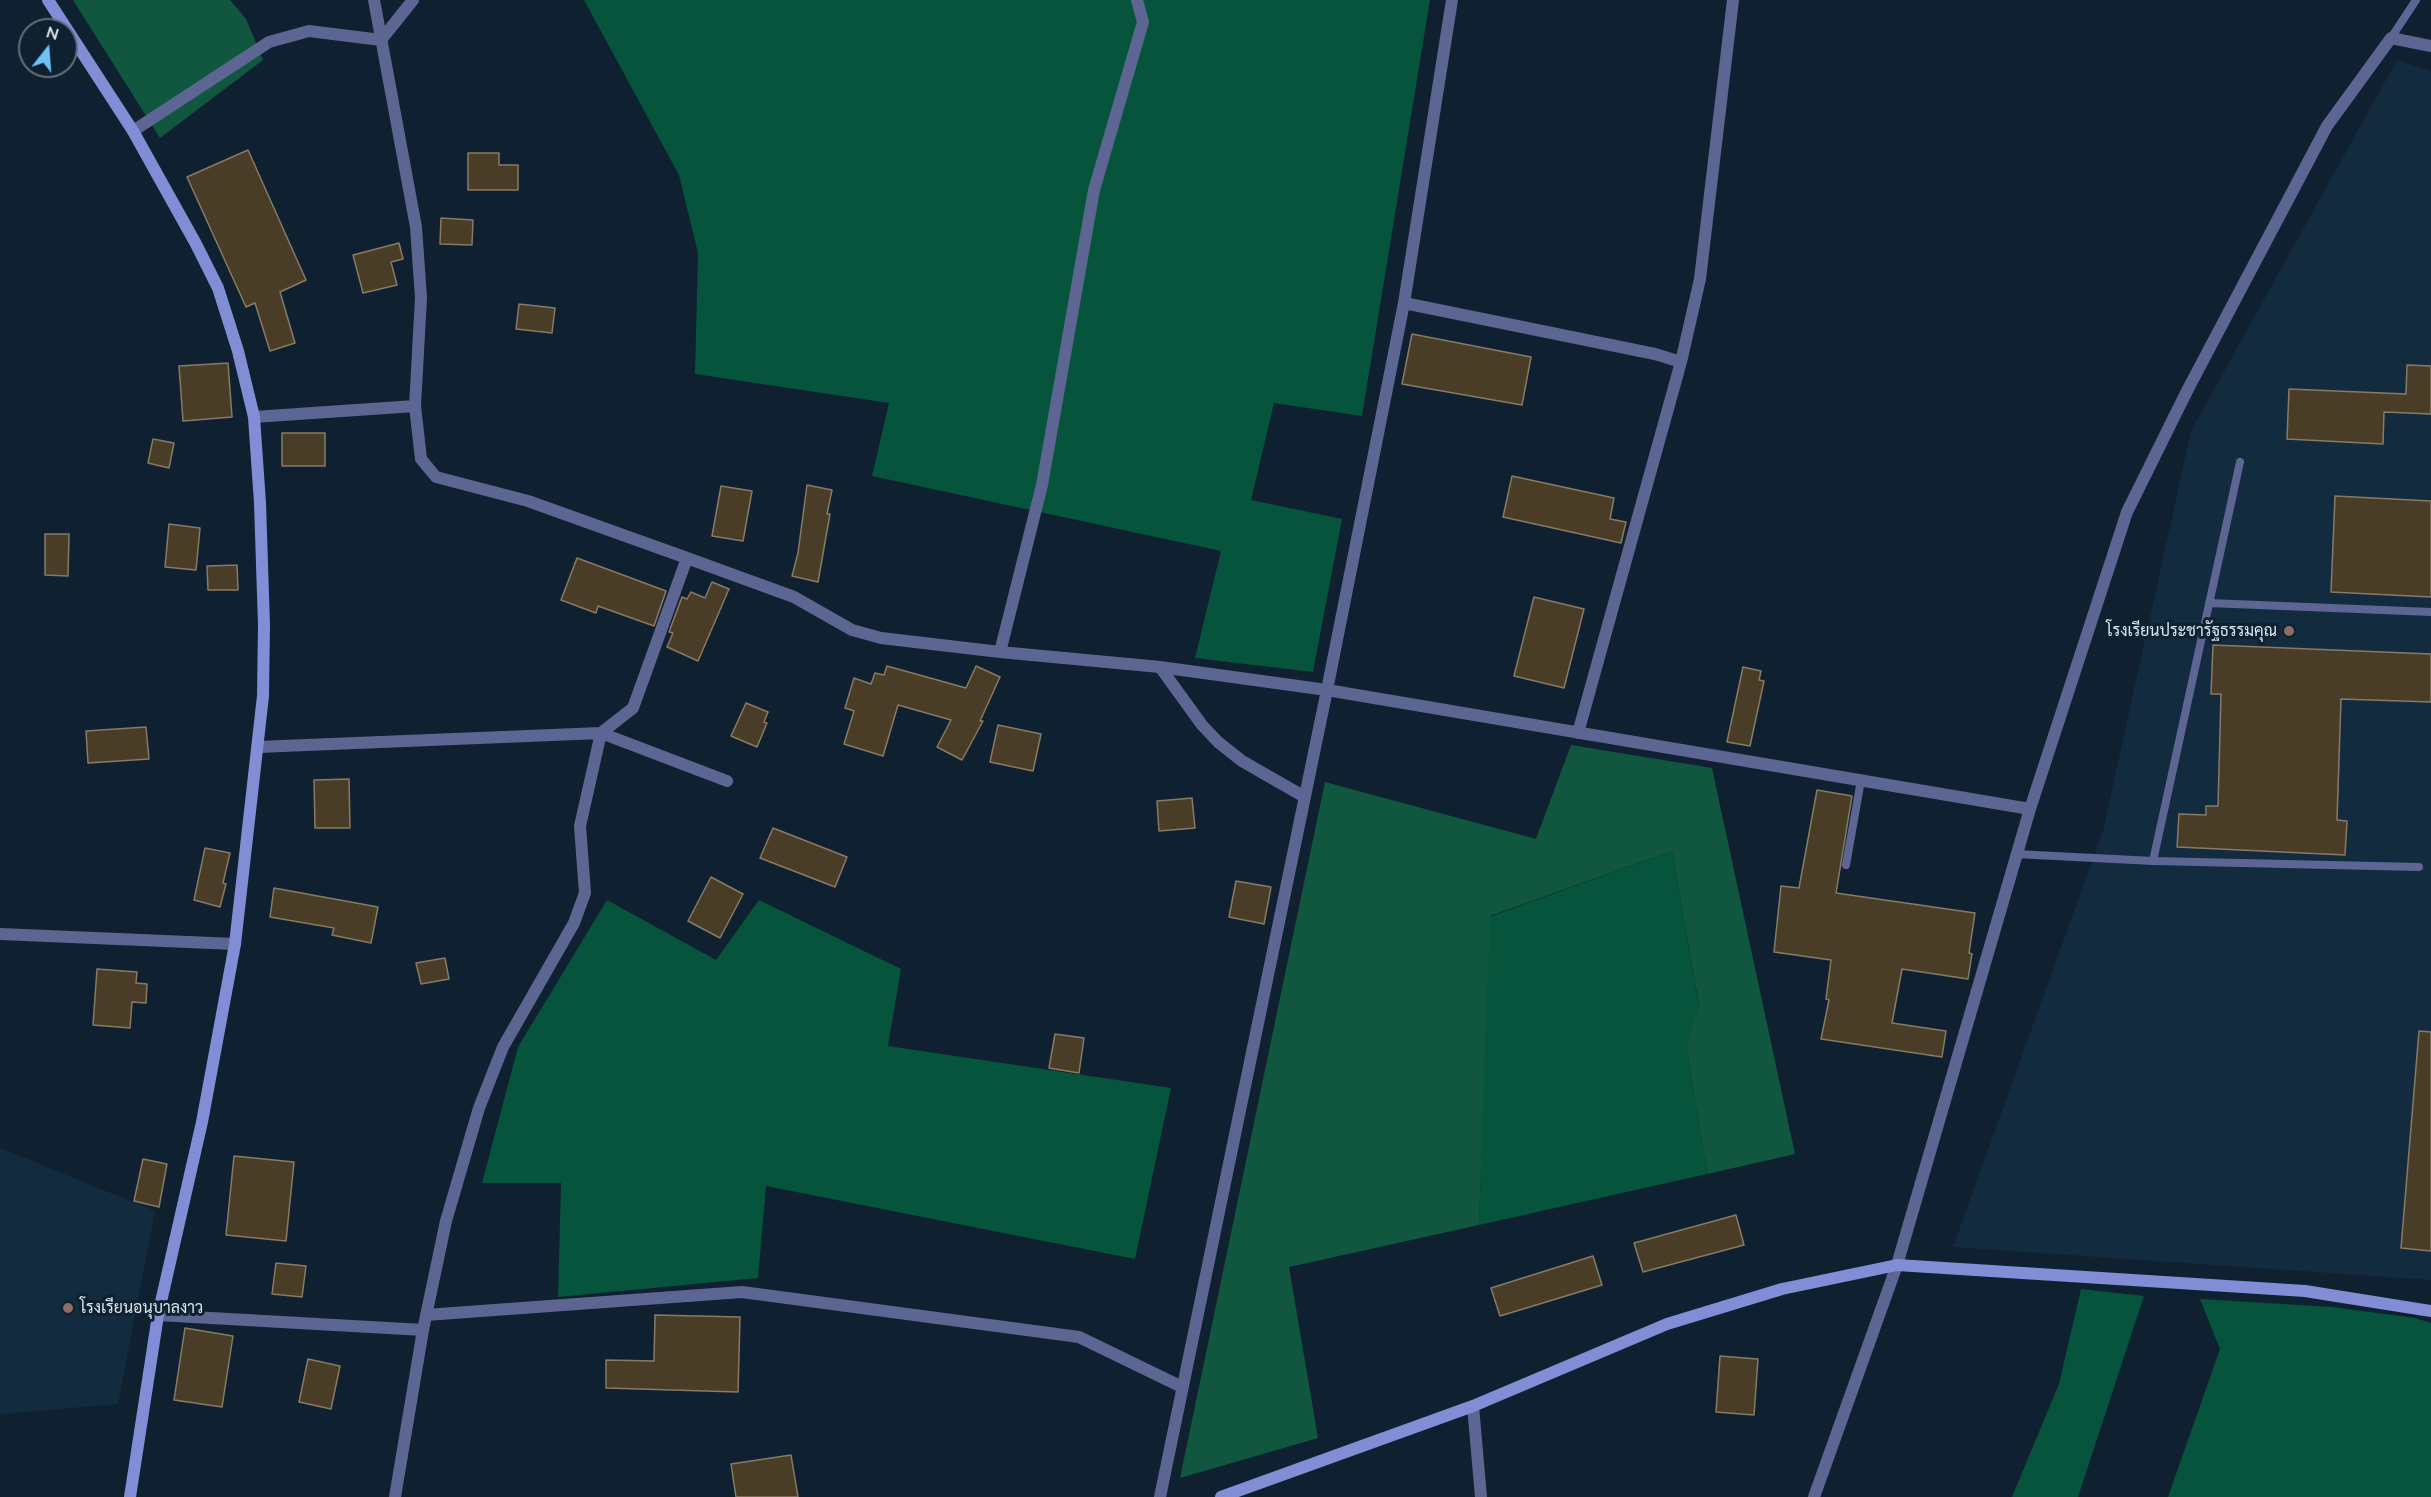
<!DOCTYPE html>
<meta charset="utf-8">
<style>
body{margin:0}
#map{position:relative;width:2431px;height:1497px;overflow:hidden;background:#0f2130;font-family:Mulish,sans-serif}
canvas{display:block}
.north{position:absolute;left:18px;top:18px;width:60px;height:60px;box-sizing:border-box;background:#0f2130;border:2px solid #60707d;border-radius:50%;rotate:17deg;font-size:16px;font-weight:700;line-height:24px;text-align:center;color:#dae6f0}
.north::after{content:'';display:block;margin:auto;width:21px;height:27px;background:#70c1f4;clip-path:polygon(50% 0,100% 100%,50% 72%,0 100%)}
</style>
<div id="map">
<canvas width="2431" height="1497"></canvas>
<div class="north">N</div>
</div>
<script>
const g = document.querySelector('canvas').getContext('2d');
g.lineJoin = 'round';
function fillPath(path, color) {
  g.fillStyle = color;
  g.fill(path, 'evenodd');
}
function shape(rows) {
  const path = new Path2D();
  for (const r of rows) {
    path.moveTo(r[0], r[1]);
    for (let i = 2; i < r.length; i += 2) path.lineTo(r[i], r[i + 1]);
  }
  return path;
}
function trace(path, color, width, dash) {
  g.strokeStyle = color;
  g.lineWidth = width;
  g.lineCap = dash ? 'butt' : 'round';
  g.setLineDash(dash || []);
  g.stroke(path);
}
function write(font, color, halo, rows, align = 'center') {
  g.font = font + ' Mulish,Sarabun,sans-serif';
  g.lineWidth = 6;
  g.setLineDash([]);
  g.textBaseline = 'middle';
  g.strokeStyle = halo;
  g.fillStyle = color;
  for (const [text, x, y, turn = 0] of rows) {
    g.save();
    g.translate(x, y);
    g.rotate((+turn || 0) * Math.PI / 180);
    g.textAlign = isNaN(turn) ? turn : align;
    if (halo) g.strokeText(text, 0, 0);
    g.fillText(text, 0, 0);
    g.restore();
  }
}
const built = shape([
 [2397,60,2431,71,2431,1280,1953,1247,2103,831,2191,431],
 [0,1148,155,1211,118,1404,0,1414]
]);
const green = shape([
 [584,0,1430,0,1362,416,1274,403,1251,500,1342,519,1313,672,1195,658,1221,551,872,476,889,403,695,374,698,253,679,175],
 [1672,851,1699,1006,1686,1045,1707,1174,1479,1225,1489,917],
 [607,900,716,960,759,900,901,969,888,1046,1171,1088,1135,1259,766,1186,758,1278,558,1297,561,1183,482,1183,518,1047],
 [2081,1289,2144,1296,2078,1497,2012,1497,2059,1384],
 [2200,1299,2332,1307,2415,1318,2431,1323,2431,1497,2168,1497,2220,1349]
]);
const forest = shape([
 [73,0,230,0,246,19,263,60,160,138],
 [1571,745,1712,768,1795,1154,1707,1174,1686,1045,1699,1005,1672,851,1490,916,1479,1225,1289,1267,1318,1438,1180,1478,1325,782,1536,839]
]);
const building = shape([
 [248,150,306,280,280,292,295,343,270,351,255,303,246,307,187,177,248,150],
 [468,153,499,153,499,165,518,165,518,190,468,190,468,153],
 [441,218,473,220,472,245,440,244,441,218],
 [399,243,403,259,391,262,397,285,363,293,353,255,399,243],
 [519,304,555,308,552,333,516,329,519,304],
 [1412,334,1531,357,1522,405,1402,384,1412,334],
 [228,363,232,417,183,421,179,366,228,363],
 [2407,365,2431,366,2431,414,2384,412,2383,444,2287,439,2289,389,2406,394,2407,365],
 [282,433,325,433,325,466,282,466,282,433],
 [153,439,174,443,169,468,148,463,153,439],
 [1512,476,1614,498,1610,519,1626,522,1621,543,1503,517,1512,476],
 [807,485,832,490,827,514,830,514,818,582,792,576,798,553,807,485],
 [721,486,752,491,743,541,712,536,721,486],
 [2335,496,2431,501,2431,597,2331,592,2335,496],
 [169,524,200,528,196,570,165,567,169,524],
 [45,534,69,534,68,576,45,575,45,534],
 [577,558,666,591,654,626,598,606,596,613,561,600,577,558],
 [237,565,238,590,208,590,207,566,237,565],
 [712,582,729,589,698,661,667,647,673,633,669,632,682,597,687,599,691,592,705,598,712,582],
 [1534,597,1584,609,1564,688,1514,676,1534,597],
 [2213,645,2431,654,2431,702,2341,699,2337,820,2347,821,2345,855,2177,847,2179,814,2206,815,2206,806,2218,806,2221,694,2211,694,2213,645],
 [887,666,966,688,976,666,1000,677,980,721,983,721,962,760,937,747,951,720,898,705,883,756,844,744,854,711,845,708,854,678,871,684,875,673,884,675,887,666],
 [1743,667,1761,671,1759,680,1764,681,1750,746,1727,742,1743,667],
 [746,703,768,712,764,722,767,723,757,747,731,736,746,703],
 [998,725,1041,734,1033,771,990,762,998,725],
 [146,727,149,759,88,763,86,731,146,727],
 [349,779,350,828,315,828,314,780,349,779],
 [1817,790,1852,796,1836,893,1975,913,1969,953,1972,954,1968,979,1902,969,1892,1023,1946,1031,1942,1057,1821,1039,1829,1000,1826,999,1831,960,1774,952,1781,886,1799,888,1817,790],
 [1192,798,1195,828,1159,831,1157,801,1192,798],
 [773,828,847,857,835,887,760,858,773,828],
 [205,848,230,853,223,883,226,884,220,907,194,900,205,848],
 [711,877,743,894,720,938,688,921,711,877],
 [1236,881,1271,887,1264,924,1229,917,1236,881],
 [274,888,378,907,371,943,332,935,334,928,270,917,274,888],
 [445,958,449,979,421,984,416,963,445,958],
 [97,969,137,972,136,983,147,984,146,1003,132,1002,130,1028,93,1025,97,969],
 [2419,1031,2431,1032,2431,1251,2401,1248,2419,1031],
 [1055,1034,1084,1038,1079,1073,1049,1068,1055,1034],
 [234,1156,294,1162,286,1241,226,1235,234,1156],
 [143,1159,167,1164,159,1207,134,1201,143,1159],
 [1736,1215,1744,1245,1643,1272,1634,1243,1736,1215],
 [1593,1256,1602,1285,1500,1316,1491,1288,1593,1256],
 [276,1263,306,1266,302,1297,272,1294,276,1263],
 [655,1315,740,1317,738,1392,606,1388,606,1360,654,1361,655,1315],
 [185,1328,233,1336,222,1407,174,1400,185,1328],
 [1720,1356,1758,1359,1754,1415,1716,1412,1720,1356],
 [308,1359,340,1366,331,1409,299,1402,308,1359],
 [791,1455,798,1497,736,1497,731,1464,791,1455]
]);
const lane = shape([
 [2391,38,2416,0],
 [2209,603,2431,612],
 [2016,854,2153,861,2419,867],
 [2153,861,2240,462],
 [1846,865,1861,780]
]);
const street = shape([
 [374,0,416,227,421,298,415,406,421,459,436,477,528,501,687,558,794,597,852,630,881,638,1000,652,1160,667,1327,690,2030,809],
 [381,40,413,0],
 [133,131,269,42,309,31,381,40],
 [1404,303,1655,354,1681,362],
 [254,417,415,406],
 [1000,652,1042,485,1094,190,1143,22,1137,0],
 [1160,667,1202,725,1218,742,1242,761,1303,796],
 [1578,733,1681,362,1700,279,1733,0],
 [258,747,601,733,633,708,687,558],
 [0,934,235,944],
 [158,1315,423,1330],
 [426,1315,742,1292,1079,1337,1182,1387],
 [1473,1406,1481,1497],
 [395,1497,423,1330,446,1221,479,1108,503,1047,574,923,585,893,580,826,601,733,727,781],
 [1160,1497,1327,690,1404,303,1452,0],
 [1814,1497,1897,1265,2030,809,2127,512,2188,389,2327,126,2391,38,2431,46]
]);
const secondary = shape([
 [48,0,133,131,196,244,218,288,238,351,254,417,260,503,264,625,263,696,235,944,202,1122,158,1315,130,1497],
 [1221,1497,1473,1406,1667,1324,1782,1289,1897,1265,2305,1291,2431,1311]
]);
const markers = [
 [2289,631,6,"#8d6e63"],
 [68,1308,6,"#8d6e63"]
];
const poiNames = [
 ["โรงเรียนประชารัฐธรรมคุณ",2277,631],
 ["โรงเรียนอนุบาลงาว",80,1308,"left"]
];
fillPath(built, '#132b3f');
fillPath(green, '#05543b');
fillPath(forest, '#11573f');
fillPath(building, '#4a3d28');
trace(building, '#897a64', 1.5);
trace(lane, '#5d6693', 8);
trace(street, '#5d6693', 12);
trace(secondary, '#818ed6', 12);
for (const [x, y, r, color] of markers) {
  const dot = new Path2D();
  dot.arc(x, y, r, 0, 2 * Math.PI);
  g.fillStyle = color;
  g.fill(dot);
  trace(dot, '#0f2130', 2);
}
write('16px', '#dae6f0', '#0f2130', poiNames, 'right');
</script>
